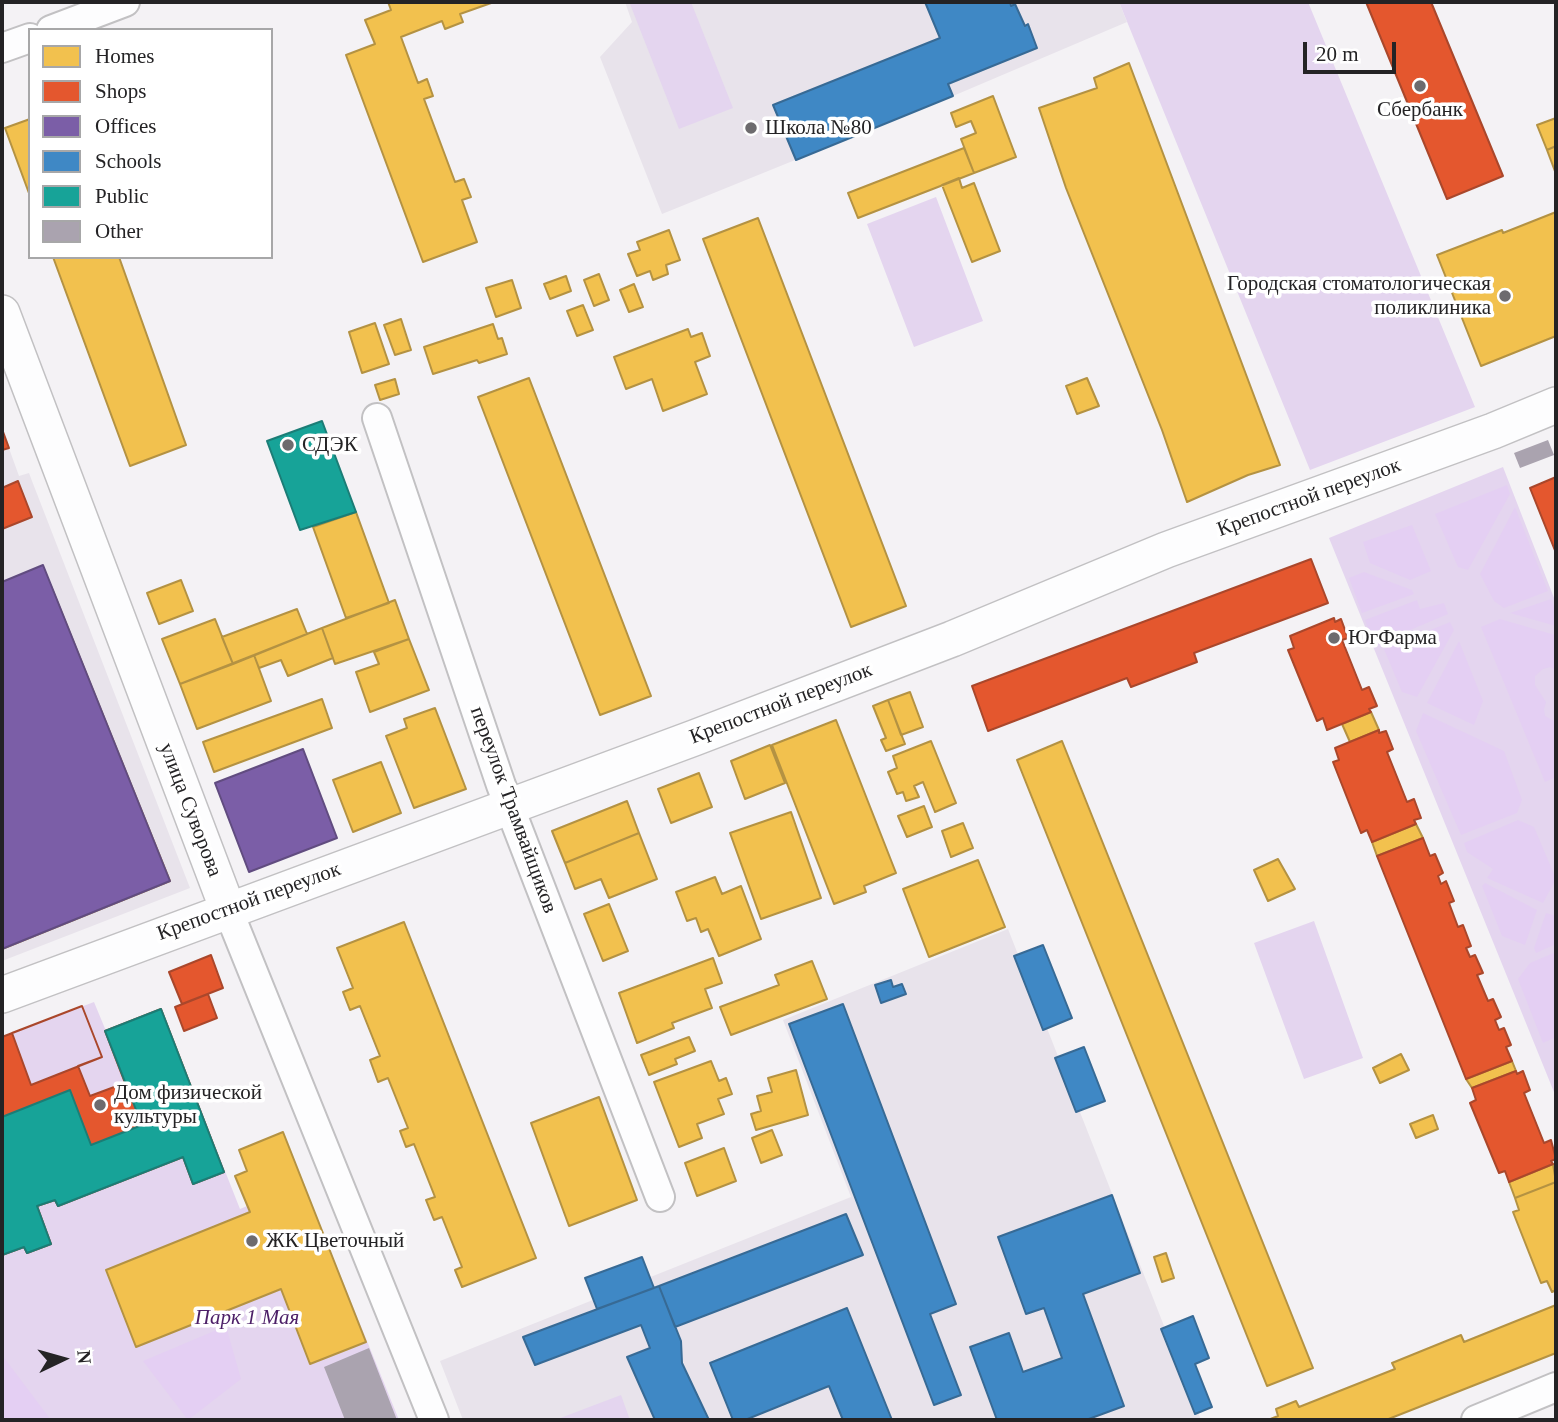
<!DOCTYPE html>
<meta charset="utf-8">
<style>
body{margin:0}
#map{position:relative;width:1558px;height:1422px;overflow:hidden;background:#f4f2f5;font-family:"Times New Roman",serif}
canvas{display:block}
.frame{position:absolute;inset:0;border:4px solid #242325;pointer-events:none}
.legend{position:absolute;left:28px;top:28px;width:245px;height:231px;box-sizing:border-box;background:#fff;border:2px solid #a7a7a8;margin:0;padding:9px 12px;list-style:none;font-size:21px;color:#242325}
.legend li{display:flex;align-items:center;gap:14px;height:35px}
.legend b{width:35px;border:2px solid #a7a7a8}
.north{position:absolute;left:28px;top:1324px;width:70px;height:70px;-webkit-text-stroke:5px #fff;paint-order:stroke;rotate:85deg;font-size:19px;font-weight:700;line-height:28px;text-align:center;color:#242325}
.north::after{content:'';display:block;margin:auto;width:24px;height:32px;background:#242325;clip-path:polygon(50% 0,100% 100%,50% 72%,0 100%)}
.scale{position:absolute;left:1303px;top:42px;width:93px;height:32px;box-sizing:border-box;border:4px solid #242325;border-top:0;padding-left:9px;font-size:21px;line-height:24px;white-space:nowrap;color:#242325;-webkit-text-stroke:5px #fff;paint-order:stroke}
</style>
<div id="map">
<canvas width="1558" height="1422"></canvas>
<div class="frame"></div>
<ul class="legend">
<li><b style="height:19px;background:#f2c14e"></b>Homes</li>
<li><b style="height:19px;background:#e4572e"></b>Shops</li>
<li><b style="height:19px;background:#7b5ea7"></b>Offices</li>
<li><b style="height:19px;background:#3f88c5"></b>Schools</li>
<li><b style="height:19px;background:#17a398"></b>Public</li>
<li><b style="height:19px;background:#aaa3af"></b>Other</li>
</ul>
<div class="north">N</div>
<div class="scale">20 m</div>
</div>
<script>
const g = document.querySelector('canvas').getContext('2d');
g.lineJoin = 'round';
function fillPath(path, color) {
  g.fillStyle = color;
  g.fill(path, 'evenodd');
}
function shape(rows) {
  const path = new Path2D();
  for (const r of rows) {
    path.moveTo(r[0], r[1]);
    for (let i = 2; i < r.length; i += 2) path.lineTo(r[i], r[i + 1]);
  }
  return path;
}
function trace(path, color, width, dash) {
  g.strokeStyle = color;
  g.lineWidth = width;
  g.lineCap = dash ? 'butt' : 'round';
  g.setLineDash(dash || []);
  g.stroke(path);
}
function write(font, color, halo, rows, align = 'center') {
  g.font = font + ' "Times New Roman",serif';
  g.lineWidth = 7;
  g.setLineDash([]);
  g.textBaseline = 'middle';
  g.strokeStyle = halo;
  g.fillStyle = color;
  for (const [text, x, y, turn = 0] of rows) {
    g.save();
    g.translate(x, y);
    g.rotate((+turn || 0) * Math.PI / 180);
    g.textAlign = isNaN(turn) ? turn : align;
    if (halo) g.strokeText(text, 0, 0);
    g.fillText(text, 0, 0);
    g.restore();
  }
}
const built = shape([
 [625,2,1119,2,1127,22,953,96,662,214,600,57,632,22],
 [2,429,19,476,29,473,32,481,190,888,2,961],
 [1008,929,1201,1420,463,1420,440,1361,851,1197,783,1020]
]);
const green = shape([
 [637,2,691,2,733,108,679,129,630,4],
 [1119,2,1308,2,1475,407,1310,470],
 [936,197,983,321,914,347,867,224],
 [1503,467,1556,603,1556,1097,1329,538],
 [1314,921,1363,1058,1304,1079,1254,943],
 [94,1002,106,1031,161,1009,240,1209,303,1183,399,1420,2,1420,2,1037],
 [621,1395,630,1420,555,1420]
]);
const forest = shape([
 [1507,485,1510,494,1468,570,1458,567,1435,514],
 [1515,507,1548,591,1504,608,1494,601,1480,574],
 [1412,525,1431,571,1410,580,1370,563,1363,542],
 [1364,572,1412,590,1414,594,1362,613,1349,578],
 [1551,599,1556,613,1556,626,1510,613],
 [1417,600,1420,609,1444,603,1448,614,1382,642,1371,637,1365,620],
 [1500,619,1555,635,1556,637,1556,670,1550,667,1543,669,1535,676,1535,685,1546,702,1544,709,1545,716,1556,722,1556,777,1545,782,1481,627],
 [1450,622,1454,630,1417,697,1402,692,1384,649],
 [1459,641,1483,701,1474,725,1427,703],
 [1423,713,1504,751,1522,800,1517,813,1461,835,1416,731],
 [1518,820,1534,827,1556,879,1543,903,1487,878,1493,869,1467,852,1464,843],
 [1485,883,1537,910,1525,945,1502,936,1482,886],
 [1546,913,1556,916,1556,944,1536,953,1534,948],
 [1556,952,1556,1037,1543,1043,1518,979,1530,963],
 [226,1326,241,1379,188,1420,143,1361],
 [2,1355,51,1420,2,1420]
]);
const homes = shape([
 [388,2,494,2,460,14,463,22,445,29,442,21,401,37,418,83,427,79,433,96,424,99,455,182,464,179,471,197,462,200,477,242,423,262,346,55,375,44,365,20,391,10,388,2],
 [1129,63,1280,465,1248,475,1187,502,1162,430,1066,188,1039,108,1097,88,1094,78,1129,63],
 [993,96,1016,157,974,173,961,139,976,133,971,121,956,127,951,113,993,96],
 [1556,118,1556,146,1547,150,1537,125,1556,118],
 [30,119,30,196,5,128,30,119],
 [1556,146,1556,174,1547,150,1556,146],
 [964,148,974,173,858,218,848,193,964,148],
 [959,178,962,188,974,183,1000,251,972,262,942,185,959,178],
 [1556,212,1556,336,1481,366,1437,255,1502,230,1503,233,1556,212],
 [758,218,906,606,851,627,703,239,758,218],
 [669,230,680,260,666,265,668,274,653,280,650,271,637,276,628,254,640,250,637,242,669,230],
 [53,257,119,257,186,445,130,466,53,257],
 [599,274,609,300,594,306,584,280,599,274],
 [566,276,571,291,550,299,544,284,566,276],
 [512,280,521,308,496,317,486,288,512,280],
 [634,284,643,307,629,312,620,290,634,284],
 [583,305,593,330,577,336,567,311,583,305],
 [401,319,411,350,395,355,384,325,401,319],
 [375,323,389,364,362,373,349,332,375,323],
 [493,324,498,339,502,338,507,354,479,363,477,360,433,374,424,347,493,324],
 [688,329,691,337,702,333,710,356,695,362,707,394,663,411,652,379,626,389,614,357,688,329],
 [529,378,651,696,600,715,478,397,529,378],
 [1087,378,1099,406,1077,414,1066,386,1087,378],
 [395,379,399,394,380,400,375,385,395,379],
 [356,512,389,603,346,618,313,527,356,512],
 [181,580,193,611,159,624,147,593,181,580],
 [51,586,170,881,2,949,2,855,56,832,7,710,2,712,2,607,51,586],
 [395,600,409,639,335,664,322,628,395,600],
 [297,609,307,634,233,664,222,637,297,609],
 [215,619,233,664,180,684,162,639,215,619],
 [322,628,333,658,288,676,281,660,259,668,254,655,322,628],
 [409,639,429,690,370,712,356,672,379,664,374,652,409,639],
 [254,655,271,701,197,729,180,684,254,655],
 [910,692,923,727,901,735,888,700,910,692],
 [322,699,332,728,214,772,203,742,322,699],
 [888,700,905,744,886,751,881,740,886,738,873,706,888,700],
 [435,708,466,789,414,808,386,736,407,728,404,719,435,708],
 [1371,712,1379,730,1350,742,1342,724,1371,712],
 [836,720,896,873,864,886,866,892,834,904,772,745,836,720],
 [931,741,956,803,935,812,923,782,914,786,919,797,906,801,903,792,897,794,888,772,897,768,893,756,931,741],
 [1062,741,1313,1368,1267,1386,1017,760,1062,741],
 [770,745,785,783,745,799,731,761,770,745],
 [381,762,401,813,353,832,333,780,381,762],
 [699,773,712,807,671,823,658,789,699,773],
 [627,801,639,833,565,863,552,831,627,801],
 [924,806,932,827,907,837,898,816,924,806],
 [791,812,821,898,761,919,730,833,791,812],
 [963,823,973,848,951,857,942,831,963,823],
 [1416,824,1423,838,1377,856,1372,842,1416,824],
 [639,833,657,879,609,898,601,879,575,889,565,863,639,833],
 [1278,859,1295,889,1268,901,1254,870,1278,859],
 [978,860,1005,927,929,957,903,889,978,860],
 [715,877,722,894,741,886,761,939,719,956,708,929,701,932,696,918,687,921,676,892,715,877],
 [609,904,628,951,603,961,584,914,609,904],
 [404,922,536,1258,462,1287,455,1270,462,1267,442,1217,434,1220,426,1200,435,1197,414,1144,406,1147,400,1131,408,1128,388,1078,378,1082,370,1060,380,1056,360,1006,350,1010,343,992,353,988,337,948,404,922],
 [713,958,722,983,705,989,712,1008,672,1023,674,1028,637,1043,619,993,713,958],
 [812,961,827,999,731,1035,720,1007,779,985,775,975,812,961],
 [689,1037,695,1051,675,1059,677,1064,649,1075,641,1055,689,1037],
 [1401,1054,1409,1070,1380,1083,1373,1068,1401,1054],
 [711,1061,719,1081,726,1078,732,1094,718,1099,724,1114,697,1124,702,1138,679,1147,654,1082,711,1061],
 [1512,1061,1516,1071,1472,1088,1466,1079,1512,1061],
 [796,1070,808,1115,756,1130,751,1114,761,1111,757,1096,772,1092,768,1078,796,1070],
 [599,1097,637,1200,569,1226,531,1123,599,1097],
 [1433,1115,1438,1129,1416,1138,1410,1124,1433,1115],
 [772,1130,782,1155,761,1163,752,1138,772,1130],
 [283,1132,366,1342,310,1364,281,1289,136,1347,106,1270,250,1212,235,1176,247,1171,239,1150,283,1132],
 [724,1148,736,1181,697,1196,685,1163,724,1148],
 [1553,1164,1556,1182,1515,1198,1509,1182,1553,1164],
 [1556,1182,1556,1290,1552,1292,1547,1281,1541,1283,1513,1212,1519,1210,1515,1198,1556,1182],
 [1166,1253,1174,1278,1162,1282,1154,1257,1166,1253],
 [1556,1305,1556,1353,1386,1420,1268,1420,1278,1416,1276,1409,1296,1401,1299,1407,1395,1369,1392,1363,1461,1335,1464,1342,1556,1305]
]);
const shops = shape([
 [1366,2,1431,2,1503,176,1447,199,1366,2],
 [2,429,9,448,2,450,2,429],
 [1556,477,1556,553,1530,488,1556,477],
 [18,481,32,517,2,529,2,488,18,481],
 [1311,559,1328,603,1194,653,1197,662,1131,687,1127,678,988,731,972,686,1311,559],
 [1334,618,1335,622,1341,619,1348,638,1342,640,1362,690,1369,687,1377,706,1369,709,1371,712,1327,730,1323,718,1317,721,1288,650,1294,648,1290,636,1334,618],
 [1379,730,1379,733,1386,731,1393,749,1387,752,1407,802,1414,799,1421,818,1414,820,1416,824,1372,842,1367,830,1361,833,1333,762,1339,760,1335,748,1379,730],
 [1423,838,1430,856,1435,854,1443,873,1438,876,1441,884,1446,881,1454,901,1449,903,1458,927,1463,925,1471,946,1466,948,1470,957,1475,955,1483,973,1477,975,1488,1001,1493,999,1501,1017,1495,1020,1499,1030,1504,1028,1511,1045,1506,1047,1512,1061,1466,1079,1377,856,1423,838],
 [211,955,223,988,182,1004,169,972,211,955],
 [208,994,217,1018,184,1031,175,1007,208,994],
 [82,1006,102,1057,31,1085,12,1033,82,1006],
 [82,1006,102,1057,78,1066,90,1096,125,1083,105,1031,161,1009,224,1172,193,1184,183,1157,58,1206,55,1200,37,1206,51,1244,27,1253,24,1247,2,1255,2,1037,82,1006],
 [1516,1071,1517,1074,1523,1071,1530,1090,1524,1093,1544,1143,1551,1140,1556,1159,1551,1161,1553,1164,1509,1182,1505,1171,1499,1173,1470,1103,1476,1100,1472,1088,1516,1071]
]);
const offices = shape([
 [43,565,170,881,2,949,2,582,43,565],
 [303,749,337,838,249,872,215,783,303,749]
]);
const schools = shape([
 [925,2,1010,2,1011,6,1015,4,1025,26,1028,24,1037,48,948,84,953,96,796,160,773,105,940,38,925,2],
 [1043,945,1072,1018,1043,1030,1014,956,1043,945],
 [891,980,893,987,902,984,906,994,881,1003,875,985,891,980],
 [843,1004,956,1304,930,1314,961,1395,934,1405,789,1024,843,1004],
 [1084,1047,1105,1101,1076,1112,1055,1058,1084,1047],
 [1112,1195,1140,1273,1083,1294,1124,1406,1086,1420,997,1420,970,1347,1009,1333,1023,1372,1062,1358,1044,1308,1026,1314,998,1237,1112,1195],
 [846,1214,863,1255,675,1327,659,1286,846,1214],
 [642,1257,654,1288,597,1309,585,1278,642,1257],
 [659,1286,681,1341,682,1363,709,1420,655,1420,627,1357,650,1348,641,1325,535,1365,523,1337,659,1286],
 [847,1308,892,1420,843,1420,829,1386,745,1420,733,1420,710,1363,847,1308],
 [1193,1316,1209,1358,1195,1364,1212,1407,1195,1414,1161,1329,1193,1316]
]);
const public = shape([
 [322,421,356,512,300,530,267,441,322,421],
 [161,1009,224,1172,193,1184,183,1157,58,1206,55,1200,37,1206,51,1244,27,1253,24,1247,2,1255,2,1117,70,1090,91,1145,142,1125,105,1031,161,1009]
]);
const building = shape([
 [1548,440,1554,455,1520,468,1514,453],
 [369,1348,397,1420,345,1420,324,1367]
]);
const minor = shape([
 [51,30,125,2],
 [2,48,30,38],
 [377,418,501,785,660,1197],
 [228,910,434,1420],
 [1476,1420,1556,1387]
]);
const tertiary = shape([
 [2,313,228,910],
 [2,995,694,738,952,639,1166,550,1493,431,1556,405]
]);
const markers = [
 [1420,86,7,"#6d6b6e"],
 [751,128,7,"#6d6b6e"],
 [1505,296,7,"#6d6b6e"],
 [288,445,7,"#6d6b6e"],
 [1334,638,7,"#6d6b6e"],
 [100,1105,7,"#6d6b6e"],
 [252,1241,7,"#6d6b6e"]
];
const poiNames = [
 ["Сбербанк",1420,110,"center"],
 ["Школа №80",765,128],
 ["Городская стоматологическая",1491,284,"right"],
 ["поликлиника",1491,308,"right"],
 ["СДЭК",302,445],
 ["ЮгФарма",1348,638],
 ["Дом физической",114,1093],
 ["культуры",114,1117],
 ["ЖК Цветочный",266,1241]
];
const streetNames = [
 ["Крепостной переулок",1309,498,-20],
 ["Крепостной переулок",781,704,-21],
 ["улица Суворова",190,810,69],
 ["переулок Трамвайщиков",513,810,70],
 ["Крепостной переулок",249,902,-20]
];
const parkNames = [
 ["Парк 1 Мая",247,1318]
];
fillPath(built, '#e8e3eb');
fillPath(green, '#e4d5ef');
fillPath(forest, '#e4cff3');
fillPath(homes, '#f2c14e');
trace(homes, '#b49242', 2);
fillPath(shops, '#e4572e');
trace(shops, '#aa472b', 2);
fillPath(offices, '#7b5ea7');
trace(offices, '#614c80', 2);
fillPath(schools, '#3f88c5');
trace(schools, '#376a95', 2);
fillPath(public, '#17a398');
trace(public, '#1b7d76', 2);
fillPath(building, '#aaa3af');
trace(minor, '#c2c1c3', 32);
trace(tertiary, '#c2c1c3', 38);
trace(minor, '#fdfdfe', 28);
trace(tertiary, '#fdfdfe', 35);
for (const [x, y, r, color] of markers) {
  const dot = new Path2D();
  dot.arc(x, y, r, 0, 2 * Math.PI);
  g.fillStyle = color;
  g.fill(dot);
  trace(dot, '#fff', 2.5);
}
write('21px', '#242325', '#fff', poiNames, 'left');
write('21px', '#242325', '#fff', streetNames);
write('italic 21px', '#4c1f67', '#fff', parkNames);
</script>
